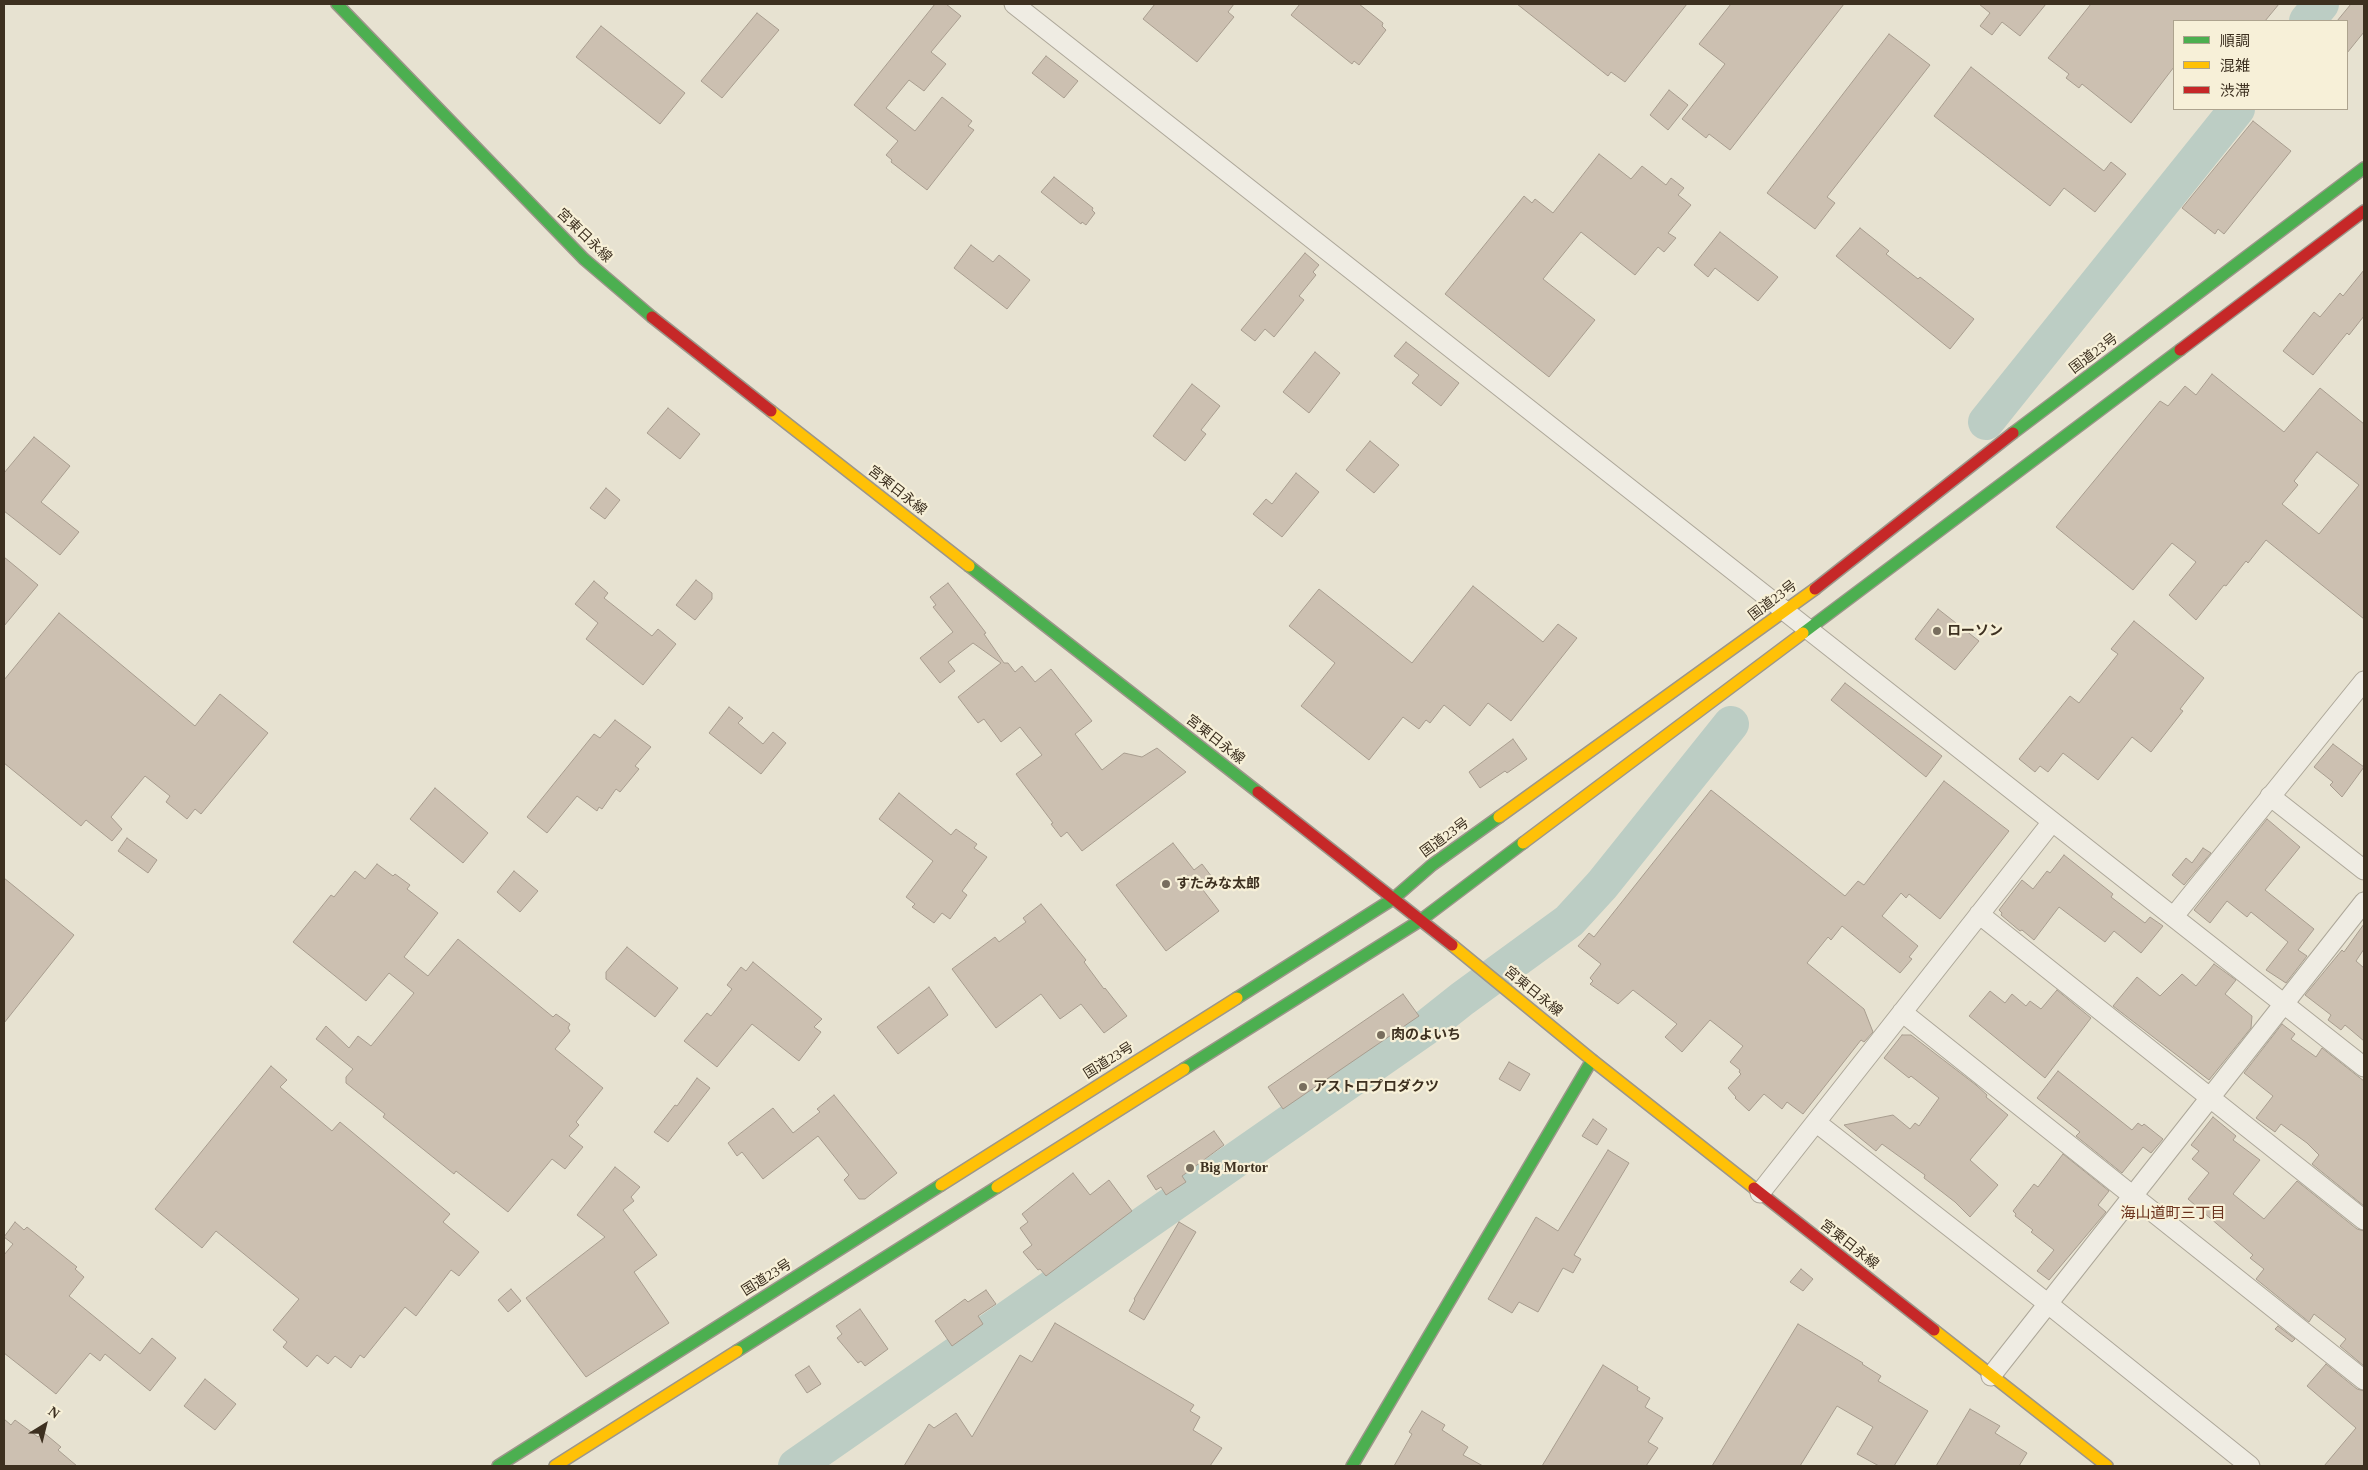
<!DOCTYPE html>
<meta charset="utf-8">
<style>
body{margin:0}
#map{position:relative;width:2368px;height:1470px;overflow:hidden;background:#e7e2d1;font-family:"Times New Roman","Noto Sans JP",serif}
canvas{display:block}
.frame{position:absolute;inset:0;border:5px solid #3d3020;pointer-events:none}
.legend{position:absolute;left:2173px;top:20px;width:175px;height:90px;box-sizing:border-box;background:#f7f0d8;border:1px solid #ada38e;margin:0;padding:6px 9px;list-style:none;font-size:15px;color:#3d3020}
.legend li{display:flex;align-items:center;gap:10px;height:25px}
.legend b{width:25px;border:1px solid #ada38e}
.north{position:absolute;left:20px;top:1400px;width:50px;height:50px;-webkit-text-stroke:4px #f7f0d8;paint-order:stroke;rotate:36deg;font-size:14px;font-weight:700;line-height:20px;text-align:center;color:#3d3020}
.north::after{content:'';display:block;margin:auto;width:18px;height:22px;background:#3d3020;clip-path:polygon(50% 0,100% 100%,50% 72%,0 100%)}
</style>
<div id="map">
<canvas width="2368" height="1470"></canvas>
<div class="frame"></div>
<ul class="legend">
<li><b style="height:6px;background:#4caf50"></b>順調</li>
<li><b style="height:6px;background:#ffc107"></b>混雑</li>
<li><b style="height:6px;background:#c62828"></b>渋滞</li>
</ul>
<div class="north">N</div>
</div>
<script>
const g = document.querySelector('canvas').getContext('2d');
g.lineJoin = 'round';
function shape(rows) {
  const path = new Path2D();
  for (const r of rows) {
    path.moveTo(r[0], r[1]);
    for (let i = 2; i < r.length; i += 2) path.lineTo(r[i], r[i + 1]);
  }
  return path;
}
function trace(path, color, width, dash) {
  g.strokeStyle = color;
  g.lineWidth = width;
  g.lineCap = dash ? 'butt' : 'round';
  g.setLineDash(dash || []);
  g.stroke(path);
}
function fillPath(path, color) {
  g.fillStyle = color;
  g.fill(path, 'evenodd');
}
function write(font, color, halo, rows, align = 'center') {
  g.font = font + ' "Times New Roman","Noto Sans JP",serif';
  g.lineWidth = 4.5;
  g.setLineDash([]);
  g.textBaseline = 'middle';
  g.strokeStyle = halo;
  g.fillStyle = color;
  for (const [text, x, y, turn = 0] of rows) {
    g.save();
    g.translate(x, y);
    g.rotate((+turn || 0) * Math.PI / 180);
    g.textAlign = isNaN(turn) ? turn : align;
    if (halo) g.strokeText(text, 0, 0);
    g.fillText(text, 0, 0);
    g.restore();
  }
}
const river = shape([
 [2307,21,2321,4],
 [1986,422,2237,109],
 [796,1466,1428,1026,1462,999,1569,921,1602,885,1731,724]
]);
const building = shape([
 [935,4,946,4,961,16,931,52,946,64,924,91,909,80,886,108,915,131,942,97,972,121,968,126,974,130,927,190,891,162,892,160,886,155,898,141,854,105,935,4],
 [1155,4,1234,4,1228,12,1234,17,1197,62,1143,19,1155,4],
 [1300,4,1359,4,1383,23,1382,26,1386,30,1359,65,1354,61,1352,64,1291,15,1300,4],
 [1517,4,1687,4,1625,82,1611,72,1608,76,1517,4],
 [1731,4,1844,4,1730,150,1709,134,1706,138,1682,119,1725,64,1699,44,1731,4],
 [1979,4,2046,4,2020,36,2002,22,1992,35,1980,26,1990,13,1979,4],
 [2091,4,2279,4,2265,21,2174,21,2174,67,2131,123,2082,84,2079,88,2066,78,2069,74,2048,58,2091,4],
 [2351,4,2364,4,2364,32,2347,53,2347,21,2337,21,2351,4],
 [757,13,779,30,722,98,701,81,757,13],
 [601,26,685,93,660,124,576,57,601,26],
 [1889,34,1930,65,1827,197,1835,203,1815,229,1767,193,1889,34],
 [1046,56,1078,81,1064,98,1032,73,1046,56],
 [1971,67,2104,171,2111,162,2126,174,2095,212,2064,188,2050,206,1934,116,1971,67],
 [1669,90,1688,105,1668,130,1650,115,1669,90],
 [2253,121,2291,151,2224,234,2218,229,2215,234,2182,208,2253,121],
 [1599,154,1631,179,1642,166,1666,185,1671,178,1684,188,1678,195,1691,205,1668,233,1676,238,1664,252,1658,247,1635,275,1581,232,1543,279,1595,320,1549,377,1445,294,1524,196,1532,203,1535,199,1553,213,1599,154],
 [1054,177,1093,208,1092,210,1095,213,1086,225,1082,222,1081,224,1041,192,1054,177],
 [1860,228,1889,251,1886,254,1918,279,1920,277,1974,319,1950,349,1836,256,1860,228],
 [1720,232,1778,277,1758,301,1715,268,1708,277,1694,265,1720,232],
 [971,245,993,262,999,255,1030,280,1007,309,954,268,971,245],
 [1305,253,1319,265,1313,272,1316,275,1299,296,1304,300,1274,337,1265,329,1255,341,1241,330,1305,253],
 [2364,270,2364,316,2349,335,2347,333,2313,375,2283,351,2314,312,2320,317,2340,293,2343,296,2364,270],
 [1406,342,1459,383,1441,406,1412,383,1419,375,1394,356,1406,342],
 [1315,352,1340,373,1309,413,1283,392,1315,352],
 [2212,374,2284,432,2320,388,2364,424,2364,619,2266,540,2248,563,2246,561,2226,586,2224,585,2196,620,2169,595,2196,562,2172,543,2133,590,2056,527,2160,401,2168,406,2185,386,2196,395,2212,374],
 [2317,452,2359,485,2319,534,2282,504,2298,485,2294,481,2317,452],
 [1192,384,1220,406,1201,430,1206,434,1185,461,1153,436,1192,384],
 [668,408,700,434,680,459,647,433,668,408],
 [34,437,70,466,41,502,79,532,60,555,4,511,4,473,34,437],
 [1370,441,1399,465,1374,493,1346,470,1370,441],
 [1296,473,1319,492,1282,537,1253,514,1266,499,1272,504,1296,473],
 [606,488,620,500,605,519,590,508,606,488],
 [4,557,38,585,4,626,4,557],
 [696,580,712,593,712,599,695,620,676,605,696,580],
 [594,581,608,593,604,598,652,636,658,629,676,644,643,685,586,639,598,623,575,604,594,581],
 [948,583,986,633,984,634,1004,663,1008,663,1015,672,1022,666,1035,682,1051,669,1092,721,1075,734,1102,770,1124,753,1142,757,1157,748,1186,772,1082,851,1067,832,1061,837,1051,824,1053,823,1016,774,1042,755,1020,727,1001,742,984,719,978,723,958,697,1001,663,973,643,948,662,955,671,940,683,920,658,953,632,933,607,936,605,930,597,948,583],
 [1473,586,1543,642,1558,624,1577,638,1511,721,1488,703,1470,726,1444,705,1430,723,1426,720,1419,729,1403,717,1369,760,1301,706,1335,663,1289,626,1319,589,1412,663,1473,586],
 [1938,609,1979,641,1955,670,1915,639,1938,609],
 [59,613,195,726,220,694,268,733,201,814,195,809,187,819,166,802,170,796,145,776,111,817,122,829,112,841,86,820,81,826,4,763,4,680,59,613],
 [2134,621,2204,678,2180,709,2183,711,2151,752,2132,737,2098,780,2063,753,2048,772,2040,766,2035,772,2019,759,2070,696,2079,703,2118,654,2111,649,2134,621],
 [1845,683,1942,756,1926,777,1831,700,1845,683],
 [729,707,743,718,738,723,763,744,773,732,786,743,761,774,709,733,729,707],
 [615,720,651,747,635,766,639,769,620,792,616,789,602,809,599,807,597,811,577,796,547,833,527,817,594,734,600,738,615,720],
 [1513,739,1527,759,1507,773,1505,771,1480,788,1469,772,1513,739],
 [2333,744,2364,767,2342,797,2330,785,2333,782,2314,767,2333,744],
 [1944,781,2009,831,1940,919,1909,894,1906,898,1901,893,1882,916,1918,946,1909,957,1912,959,1900,973,1842,926,1831,940,1828,937,1807,963,1864,1009,1873,1032,1864,1042,1861,1040,1803,1114,1787,1102,1782,1109,1764,1094,1749,1111,1735,1098,1736,1097,1728,1088,1741,1074,1739,1072,1740,1070,1730,1062,1743,1046,1710,1020,1682,1052,1665,1037,1677,1024,1633,990,1618,1004,1590,984,1593,981,1590,978,1601,964,1578,946,1589,933,1594,937,1711,790,1845,896,1858,881,1864,885,1944,781],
 [435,788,488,833,463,863,410,819,435,788],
 [899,793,951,835,956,829,977,844,974,848,987,857,962,891,967,895,950,919,942,913,934,923,912,907,915,904,906,897,933,861,879,819,899,793],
 [2267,819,2300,847,2265,890,2314,929,2298,950,2307,956,2286,983,2266,970,2288,942,2251,912,2247,917,2227,901,2210,923,2194,910,2267,819],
 [127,838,157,860,148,873,118,851,127,838],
 [1173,843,1194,870,1202,864,1215,881,1203,890,1219,911,1166,951,1116,885,1173,843],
 [2203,848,2211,853,2184,885,2172,875,2186,858,2192,863,2203,848],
 [2064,855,2113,894,2111,897,2145,923,2150,917,2163,926,2141,953,2114,931,2105,942,2059,907,2034,940,2022,930,2020,931,2001,915,2002,913,1999,910,2022,880,2033,889,2047,871,2050,873,2064,855],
 [377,864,393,876,395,874,410,885,407,889,438,913,404,957,428,976,458,939,553,1017,556,1014,570,1024,568,1028,570,1031,555,1049,603,1088,576,1122,579,1125,569,1136,583,1147,565,1169,552,1159,508,1212,456,1171,454,1174,383,1117,385,1114,346,1083,346,1077,353,1069,316,1039,326,1026,349,1048,358,1036,371,1046,414,993,389,973,366,1001,293,942,331,895,334,897,355,871,365,879,377,864],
 [514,871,538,891,520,912,497,892,514,871],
 [4,878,74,935,4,1023,4,878],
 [1041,904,1086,960,1084,962,1104,989,1105,988,1127,1016,1104,1033,1081,1004,1060,1019,1041,994,996,1028,952,969,995,937,999,942,1026,922,1023,918,1041,904],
 [2364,924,2364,949,2356,961,2364,968,2364,1041,2345,1025,2341,1030,2328,1020,2331,1015,2305,995,2342,950,2344,952,2364,924],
 [627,947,678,988,655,1017,606,979,606,972,627,947],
 [753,962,822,1019,814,1027,821,1032,799,1061,752,1024,717,1067,684,1041,707,1013,711,1016,732,989,727,985,741,967,746,971,753,962],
 [2214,964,2236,980,2225,994,2252,1016,2251,1028,2209,1080,2113,1006,2137,977,2160,996,2182,974,2196,986,2214,964],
 [929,987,948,1015,898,1054,877,1027,929,987],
 [2057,990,2091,1018,2045,1078,1969,1016,1990,991,2005,1003,2012,994,2026,1006,2030,1001,2041,1009,2057,990],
 [1403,994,1419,1016,1283,1109,1268,1087,1403,994],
 [2282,1024,2295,1034,2291,1039,2316,1057,2322,1048,2364,1081,2364,1206,2312,1164,2319,1155,2307,1143,2281,1124,2275,1132,2256,1118,2273,1096,2244,1073,2282,1024],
 [1902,1035,1911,1035,1976,1085,1987,1095,1986,1097,2008,1115,1970,1160,1998,1185,1970,1217,1955,1202,1924,1178,1925,1175,1882,1144,1876,1151,1844,1125,1893,1115,1910,1129,1915,1123,1919,1126,1939,1098,1911,1076,1909,1078,1884,1058,1902,1035],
 [1509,1062,1530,1074,1520,1091,1499,1079,1509,1062],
 [271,1066,287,1080,280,1087,332,1131,340,1122,388,1162,450,1214,443,1222,479,1252,459,1276,451,1270,416,1316,405,1307,364,1358,360,1355,351,1368,335,1356,328,1364,317,1355,307,1367,283,1347,287,1342,273,1330,299,1299,216,1231,202,1248,155,1209,271,1066],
 [2058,1071,2132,1130,2138,1123,2142,1126,2144,1124,2163,1139,2151,1153,2143,1147,2122,1173,2076,1136,2080,1132,2037,1098,2058,1071],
 [697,1078,710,1088,668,1142,654,1132,675,1105,677,1106,697,1078],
 [834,1095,897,1173,865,1199,859,1199,844,1180,849,1175,818,1136,763,1179,742,1152,737,1156,728,1143,773,1108,793,1133,820,1112,817,1109,834,1095],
 [2213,1117,2236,1136,2233,1140,2260,1160,2233,1194,2264,1219,2297,1181,2357,1229,2364,1231,2364,1366,2340,1346,2346,1339,2314,1314,2309,1322,2256,1279,2264,1269,2250,1258,2253,1255,2188,1199,2209,1173,2192,1159,2199,1151,2191,1145,2213,1117],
 [1593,1119,1607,1129,1597,1145,1582,1136,1593,1119],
 [1214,1131,1224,1145,1182,1176,1186,1182,1166,1195,1161,1187,1156,1190,1147,1176,1214,1131],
 [1608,1150,1629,1163,1574,1255,1581,1259,1573,1273,1563,1268,1538,1312,1519,1302,1512,1313,1488,1299,1536,1217,1558,1231,1608,1150],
 [2063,1154,2109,1191,2098,1205,2106,1212,2049,1280,2037,1271,2054,1250,2031,1232,2033,1230,2015,1216,2016,1214,2013,1211,2034,1184,2038,1187,2063,1154],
 [615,1167,640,1187,631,1197,634,1201,623,1210,657,1255,634,1272,669,1323,586,1377,526,1298,605,1237,577,1215,615,1167],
 [1073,1173,1090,1195,1109,1180,1132,1211,1046,1276,1040,1269,1038,1270,1023,1252,1032,1245,1020,1228,1028,1222,1022,1214,1073,1173],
 [15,1222,24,1230,27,1227,77,1267,75,1269,84,1277,69,1296,140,1354,152,1338,176,1358,150,1391,105,1354,100,1361,90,1353,56,1394,4,1353,4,1255,13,1244,4,1237,15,1222],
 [1179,1222,1196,1232,1144,1320,1129,1311,1135,1300,1134,1299,1179,1222],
 [1801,1269,1813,1279,1803,1291,1790,1282,1801,1269],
 [511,1289,521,1301,508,1312,498,1300,511,1289],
 [986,1290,996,1304,978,1316,983,1324,952,1346,935,1321,965,1299,968,1302,986,1290],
 [860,1309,888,1349,865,1366,861,1361,858,1363,837,1338,842,1334,836,1326,860,1309],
 [1055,1323,1194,1405,1190,1411,1200,1417,1193,1430,1222,1448,1210,1466,904,1466,929,1424,934,1428,956,1413,972,1437,1020,1355,1032,1362,1055,1323],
 [1798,1324,1863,1363,1862,1364,1881,1376,1878,1381,1928,1411,1894,1466,1879,1466,1857,1454,1873,1427,1837,1406,1800,1466,1712,1466,1798,1324],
 [2278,1326,2295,1339,2292,1342,2275,1329,2278,1326],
 [2326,1364,2357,1389,2364,1391,2364,1466,2324,1466,2356,1428,2307,1386,2326,1364],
 [1603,1365,1638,1387,1637,1390,1650,1398,1645,1407,1663,1418,1648,1442,1658,1448,1646,1466,1542,1466,1603,1365],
 [809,1366,821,1384,807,1393,795,1375,809,1366],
 [205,1379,236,1404,215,1430,184,1406,205,1379],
 [1970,1409,2000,1426,1995,1433,2027,1453,2019,1466,1936,1466,1970,1409],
 [1422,1411,1445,1425,1442,1430,1468,1447,1463,1455,1483,1466,1394,1466,1412,1434,1409,1432,1422,1411],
 [4,1419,11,1425,15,1420,38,1437,43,1432,61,1447,58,1450,77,1466,4,1466,4,1419]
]);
const street = shape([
 [1014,4,2364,1067],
 [2270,796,2364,870],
 [1979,914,2364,1220],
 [2174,916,2364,681],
 [1902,1012,2364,1380],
 [1817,1123,2047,1303,2250,1466],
 [1760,1193,2052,822],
 [1991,1376,2364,902]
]);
const fast = shape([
 [337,4,584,259,652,317],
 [2013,433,2364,168],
 [969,566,1258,792],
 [1803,633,2180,350],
 [1237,998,1393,899,1432,865,1499,817],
 [1184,1069,1421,920,1523,843],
 [737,1351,997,1187],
 [498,1466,941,1185],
 [1352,1466,1592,1060]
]);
const slow = shape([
 [771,411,969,566],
 [1499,817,1815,589],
 [1523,843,1803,633],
 [1452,945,1592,1060,1754,1188],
 [941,1185,1237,998],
 [997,1187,1184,1069],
 [1934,1330,2107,1466],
 [555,1466,737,1351]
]);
const jam = shape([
 [652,317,771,411],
 [2180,350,2364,211],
 [1815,589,2013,433],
 [1258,792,1452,945],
 [1754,1188,1934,1330]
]);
const markers = [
 [1937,631,5,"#786e5e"],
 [1166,884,5,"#786e5e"],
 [1381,1035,5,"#786e5e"],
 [1303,1087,5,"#786e5e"],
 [1190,1168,5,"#786e5e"]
];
const streetNames = [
 ["宮東日永線",584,236,44],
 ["国道23号",2094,354,-37],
 ["宮東日永線",897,491,38],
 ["国道23号",1773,601,-37],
 ["宮東日永線",1215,740,38],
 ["国道23号",1445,838,-36],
 ["宮東日永線",1533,992,39],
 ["国道23号",1109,1061,-32],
 ["宮東日永線",1849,1245,38],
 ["国道23号",767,1278,-32]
];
const poiNames = [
 ["ローソン",1947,631],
 ["すたみな太郎",1176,884],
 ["肉のよいち",1391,1035],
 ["アストロプロダクツ",1313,1087],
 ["Big Mortor",1200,1168]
];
const neighbourhoodNames = [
 ["海山道町三丁目",2173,1214]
];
trace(river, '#bccdc4', 36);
fillPath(building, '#ccc0b1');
trace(building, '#a89d8f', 1);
trace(street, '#ada799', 21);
trace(fast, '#9c968a', 14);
trace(slow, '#9c968a', 14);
trace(jam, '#9c968a', 14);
trace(street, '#efece3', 19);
trace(fast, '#4caf50', 11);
trace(slow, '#ffc107', 11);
trace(jam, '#c62828', 11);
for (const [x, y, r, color] of markers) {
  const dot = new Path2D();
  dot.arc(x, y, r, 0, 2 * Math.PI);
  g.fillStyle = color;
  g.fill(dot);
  trace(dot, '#f7f0d8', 2);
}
write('14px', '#3d3020', '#f7f0d8', streetNames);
write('bold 14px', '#3d3020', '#f7f0d8', poiNames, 'left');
write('15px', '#6b321d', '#f7f0d8', neighbourhoodNames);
</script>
